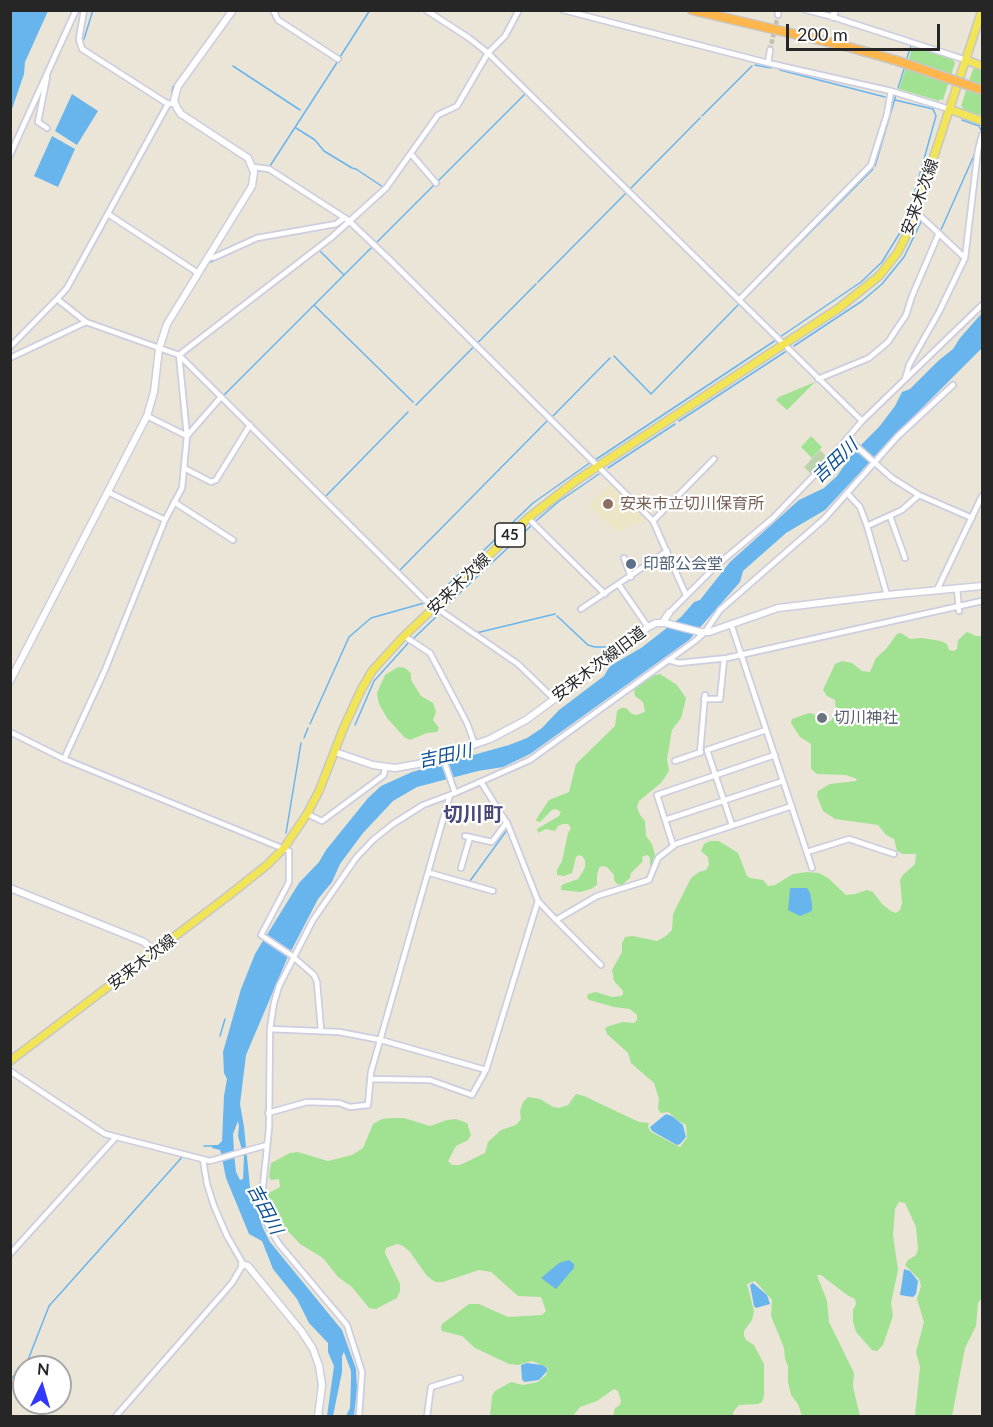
<!DOCTYPE html>
<meta charset="utf-8">
<style>
body{margin:0}
#map{position:relative;width:993px;height:1427px;overflow:hidden;background:#eae5d7;font-family:Lato,sans-serif}
canvas{display:block}
.frame{position:absolute;inset:0;border:12px solid #262626;pointer-events:none}
.north{position:absolute;left:12px;top:1355px;width:60px;height:60px;box-sizing:border-box;background:#fff;border:2px solid #a8a8a8;border-radius:50%;rotate:5deg;font-size:16px;font-weight:700;line-height:24px;text-align:center;color:#262626}
.north::after{content:'';display:block;margin:auto;width:21px;height:27px;background:#3339fa;clip-path:polygon(50% 0,100% 100%,50% 72%,0 100%)}
.scale{position:absolute;left:786px;top:24px;width:154px;height:27px;box-sizing:border-box;border:3px solid #262626;border-top:0;padding-left:8px;font-size:18px;line-height:21px;white-space:nowrap;color:#262626;-webkit-text-stroke:4px #fff;paint-order:stroke}
</style>
<div id="map">
<canvas width="993" height="1427"></canvas>
<div class="frame"></div>
<div class="north">N</div>
<div class="scale">200 m</div>
</div>
<script>
const g = document.querySelector('canvas').getContext('2d');
g.lineJoin = 'round';
function fillPath(path, color) {
  g.fillStyle = color;
  g.fill(path, 'evenodd');
}
function shape(rows) {
  const path = new Path2D();
  for (const r of rows) {
    path.moveTo(r[0], r[1]);
    for (let i = 2; i < r.length; i += 2) path.lineTo(r[i], r[i + 1]);
  }
  return path;
}
function trace(path, color, width, dash) {
  g.strokeStyle = color;
  g.lineWidth = width;
  g.lineCap = dash ? 'butt' : 'round';
  g.setLineDash(dash || []);
  g.stroke(path);
}
function write(font, color, halo, rows, align = 'center') {
  g.font = font + ' Lato,"Noto Sans JP",sans-serif';
  g.lineWidth = 4.5;
  g.setLineDash([]);
  g.textBaseline = 'middle';
  g.strokeStyle = halo;
  g.fillStyle = color;
  for (const [text, x, y, turn = 0] of rows) {
    g.save();
    g.translate(x, y);
    g.rotate((+turn || 0) * Math.PI / 180);
    g.textAlign = isNaN(turn) ? turn : align;
    if (halo) g.strokeText(text, 0, 0);
    g.fillText(text, 0, 0);
    g.restore();
  }
}
const education = shape([
 [611,483,648,520,616,532,588,506]
]);
const green = shape([
 [913,46,952,59,955,63,943,100,940,99,939,101,899,89],
 [976,67,982,69,982,114,976,116,962,110,963,107,961,106,973,69],
 [815,382,787,410,776,400,779,397],
 [811,436,822,447,812,458,801,447],
 [967,632,976,636,982,636,982,1298,978,1303,976,1326,965,1348,952,1416,915,1416,920,1367,916,1352,924,1322,917,1299,921,1286,919,1279,905,1265,908,1260,916,1255,918,1249,916,1227,905,1203,899,1202,895,1209,893,1235,898,1270,891,1303,893,1316,883,1345,877,1351,872,1350,856,1332,853,1322,853,1310,856,1304,855,1299,847,1295,821,1275,817,1275,827,1301,829,1322,854,1373,853,1387,860,1416,802,1416,798,1404,791,1395,788,1382,788,1366,785,1359,784,1348,771,1316,772,1300,755,1281,747,1284,754,1311,752,1320,744,1331,744,1336,746,1340,754,1345,764,1364,764,1396,762,1402,758,1404,739,1405,733,1412,733,1416,613,1416,615,1408,620,1405,621,1401,618,1391,614,1389,597,1401,580,1407,573,1416,490,1416,492,1396,495,1391,511,1382,523,1385,538,1382,546,1375,548,1368,532,1361,518,1365,509,1364,475,1348,462,1336,442,1331,441,1328,442,1324,469,1304,479,1304,508,1317,542,1315,546,1311,541,1297,518,1296,491,1272,479,1270,443,1282,435,1282,427,1276,410,1252,403,1246,397,1244,386,1248,385,1253,400,1284,400,1291,397,1298,389,1302,376,1309,369,1308,352,1287,338,1277,323,1258,300,1244,265,1207,264,1202,267,1194,280,1187,279,1179,271,1180,269,1177,271,1163,290,1153,298,1152,328,1161,352,1155,363,1148,373,1124,382,1119,392,1118,404,1118,430,1126,447,1120,456,1119,467,1123,471,1135,468,1140,456,1146,448,1161,452,1165,460,1165,485,1153,488,1142,501,1130,516,1125,521,1119,520,1111,523,1102,528,1097,540,1099,553,1107,559,1108,568,1105,576,1094,584,1096,639,1122,649,1123,648,1127,651,1132,680,1147,687,1138,686,1125,677,1120,673,1116,668,1112,661,1113,658,1109,659,1099,654,1083,631,1063,628,1053,607,1034,605,1028,609,1026,623,1022,634,1023,637,1020,637,1015,630,1009,614,1007,589,1000,587,997,588,994,596,992,612,997,621,996,623,994,623,991,614,981,612,970,622,952,622,943,625,937,633,936,657,941,666,936,672,930,673,914,691,878,699,872,706,870,709,865,708,857,701,851,704,844,710,841,719,841,738,853,747,876,750,878,763,880,768,886,775,885,793,874,807,872,819,873,828,878,846,895,855,894,867,890,873,892,882,904,891,911,896,913,900,910,902,903,900,880,903,875,915,864,916,854,903,854,897,851,894,839,886,835,878,825,835,819,823,811,817,796,818,791,830,784,856,781,857,779,846,775,817,774,811,769,811,744,800,737,791,723,792,719,809,713,814,714,822,723,831,721,836,710,835,700,827,696,823,690,835,664,842,661,852,663,862,671,870,672,876,658,886,649,897,634,901,633,910,639,922,638,941,641,947,644,949,650,954,651,957,649,958,640],
 [398,667,405,668,411,673,411,680,421,696,433,703,436,712,433,720,439,728,437,732,427,733,410,740,404,737,387,718,379,704,377,693,385,675],
 [660,674,677,685,686,698,685,703,681,718,672,730,667,759,669,771,661,783,639,801,637,807,640,815,645,821,646,836,652,844,655,855,654,863,653,866,650,866,650,857,647,855,642,857,643,861,631,873,630,878,622,885,617,884,614,880,614,875,607,867,602,866,599,868,597,875,597,885,591,889,580,892,561,890,561,886,564,884,578,879,585,868,585,860,582,856,579,855,576,857,572,873,564,876,557,875,557,870,562,861,568,833,571,828,568,824,563,824,558,826,555,831,546,829,538,833,537,829,559,816,561,812,556,809,552,810,540,822,536,821,537,818,549,800,569,792,576,764,615,726,617,711,621,708,626,708,632,714,637,715,645,712,643,702,635,696,634,690,638,684,645,680,655,675]
]);
const cemetery = shape([
 [820,450,828,458,812,475,804,467]
]);
const water = shape([
 [11,10,48,11,25,62,24,74,11,112],
 [72,94,98,111,77,145,55,131],
 [52,136,75,149,58,187,34,176],
 [982,313,982,348,895,435,825,510,786,533,743,571,740,582,689,640,530,754,503,767,478,771,417,787,393,801,363,833,340,864,332,882,318,899,290,953,265,938,299,883,319,862,326,850,368,798,381,786,412,772,509,745,527,738,542,728,559,710,604,676,610,666,641,648,681,617,694,602,700,600,730,562,799,500,824,488,837,476,853,453,879,427,895,406,902,392,910,389,938,361,953,349,960,338],
 [790,888,807,888,810,893,812,904,812,910,810,912,800,916,788,910],
 [264,939,289,954,246,1055,240,1104,244,1127,250,1187,263,1228,270,1242,342,1330,356,1369,357,1389,354,1416,346,1416,350,1408,351,1379,351,1371,344,1352,342,1356,342,1372,333,1416,327,1416,334,1366,328,1352,328,1343,309,1323,297,1299,273,1269,262,1241,249,1234,233,1195,226,1178,222,1158,234,1154,236,1172,240,1180,243,1179,244,1157,238,1136,239,1126,238,1121,233,1134,234,1153,222,1157,220,1150,212,1148,212,1145,218,1145,222,1141,224,1096,227,1079,224,1073,223,1052,241,989,255,954],
 [666,1114,672,1116,683,1125,686,1137,680,1144,677,1145,652,1131,650,1127],
 [569,1260,574,1264,574,1268,556,1289,541,1278,559,1263],
 [904,1269,910,1271,918,1281,916,1294,913,1297,900,1295],
 [753,1283,767,1295,770,1304,756,1308,754,1306,750,1285],
 [527,1363,542,1365,547,1368,547,1371,539,1380,524,1382,522,1379,521,1365]
]);
const stream = shape([
 [84,39,93,10],
 [340,57,370,10],
 [906,61,911,46],
 [755,65,771,68],
 [233,66,300,110],
 [780,70,885,97],
 [898,88,905,66],
 [530,91,599,159],
 [172,92,173,87,229,10],
 [702,116,752,66],
 [962,120,979,126,982,132],
 [296,128,315,140,324,151,352,168,356,169,383,187],
 [270,166,338,61],
 [875,166,896,95],
 [438,181,526,93],
 [630,189,700,118],
 [338,226,345,221],
 [940,232,976,151],
 [319,250,343,274],
 [211,262,235,251],
 [538,282,626,193],
 [743,300,873,169],
 [315,306,413,402],
 [780,337,861,282,882,262,901,231,912,202,936,116,933,109,895,100],
 [794,346,862,301,882,284,904,257,921,222],
 [614,356,651,394,739,304],
 [223,396,435,184],
 [416,405,536,284],
 [552,417,610,358],
 [679,421,785,352],
 [595,460,776,340],
 [608,468,675,424],
 [325,497,408,412],
 [536,521,558,502,599,474],
 [399,571,548,420],
 [433,599,533,503,591,462],
 [446,606,531,526],
 [557,616,588,645,595,647,607,647],
 [476,633,555,614],
 [414,638,439,614],
 [310,724,349,637,371,618,424,603],
 [355,725,374,681,410,641],
 [304,738,308,728],
 [286,833,301,743],
 [470,881,507,830],
 [220,1036,225,1019],
 [204,1146,214,1146],
 [10,1380,28,1360,49,1306,184,1155]
]);
const streetTunnel = shape([
 [770,50,778,15]
]);
const street = shape([
 [84,10,79,39,82,49,168,104],
 [273,10,278,20,338,59],
 [426,10,469,38,488,53,862,421],
 [563,10,768,63,891,91,949,109],
 [806,10,833,17,966,60],
 [778,15,778,10],
 [768,63,770,50],
 [47,128,38,122,47,77],
 [411,154,436,183],
 [10,155,76,10],
 [253,167,269,169,348,220,390,260,653,521,686,595],
 [916,212,965,258],
 [108,214,198,273],
 [208,258,215,257,257,238,336,224,344,218],
 [57,299,67,288,168,104,175,103],
 [739,300,871,165,887,114,891,91],
 [10,347,57,299,86,322,179,355,425,600,518,664,554,699],
 [10,358,86,322],
 [818,379,869,358,888,342,906,315,912,296,939,233],
 [905,379,909,365,939,312,965,258,978,150,982,135],
 [147,416,187,436,179,355,332,237,386,188,438,115,457,106,488,53,505,36,519,10],
 [847,438,892,478,919,495,902,510,867,526,887,595],
 [184,468,211,482,216,480,250,425],
 [108,492,165,520],
 [847,493,860,507,867,526],
 [919,495,972,518],
 [174,502,233,540],
 [890,516,905,558],
 [528,518,605,594],
 [653,521,714,459],
 [624,558,631,577],
 [619,585,648,627],
 [957,588,959,611],
 [937,590,982,496],
 [581,609,667,551],
 [669,613,716,566,773,518,826,463,862,421,982,305],
 [731,624,812,868],
 [404,636,430,653,467,723,475,745],
 [668,660,679,663,727,658,982,601],
 [704,699,720,699,724,659],
 [10,732,64,759,289,851,289,882,261,935,291,955,314,975,317,982,321,1030],
 [700,753,705,695],
 [442,755,455,793],
 [64,759,105,670,165,520,182,488,187,436,221,397],
 [675,761,701,752],
 [481,782,508,825,538,901,556,920,597,896,649,880,658,858,676,844,792,806],
 [307,814,322,821,384,775,385,768],
 [665,820,783,781],
 [732,825,707,750,766,730],
 [465,836,492,842,507,822],
 [673,845,657,795,775,755],
 [807,852,849,839,894,854],
 [461,868,470,837],
 [430,873,493,891],
 [556,920,601,965],
 [270,1029,339,1032,381,1040,486,1070,538,901],
 [10,1071,105,1134,210,1161,267,1145],
 [370,1079,430,1080,472,1095,486,1070],
 [268,1113,307,1102,339,1103,350,1107,368,1105,371,1072,450,795],
 [10,1254,116,1137],
 [116,1416,232,1283,242,1266,242,1262,227,1236,214,1206,207,1184,203,1160],
 [359,1416,362,1372,347,1325,279,1244,268,1226,261,1205,269,1128,270,1029,274,1003,279,986,313,920,356,858,373,840,393,824,423,805,455,793,530,760,695,641,705,632,720,610,824,519,898,436,953,385],
 [427,1416,431,1387,460,1378]
]);
const secondary = shape([
 [833,17,835,10],
 [663,622,669,613],
 [10,681,147,416,154,392,159,349,167,324,252,186,254,172,248,158,181,114,177,108,174,100,178,86,233,10],
 [335,752,373,765,395,768,418,764,490,739,526,720,625,647,648,627,656,623,665,623,700,632,709,632,778,608,887,595,982,586],
 [10,888,144,942,155,952],
 [242,1264,248,1266,302,1332,313,1349,319,1366,322,1385,318,1416]
]);
const primary = shape([
 [966,60,982,66],
 [949,109,982,121],
 [10,1061,228,896,267,865,284,848,307,814,319,791,344,727,361,690,372,671,402,638,528,518,577,480,839,308,879,276,898,252,911,226,982,10]
]);
const highway = shape([
 [692,10,845,46,898,61]
]);
const highwayBridge = shape([
 [898,61,982,90]
]);
const markers = [
 [608,504,6,"#8d6e63"],
 [631,564,6,"#5c6f8a"],
 [822,718,6,"#6b7280"]
];
const shields = [
 [510,535,30]
];
const shieldNames = [
 ["45",510,535]
];
const streetNames = [
 ["安来木次線",920,197,-70],
 ["安来木次線",459,584,-44],
 ["安来木次線旧道",599,664,-37],
 ["安来木次線",142,962,-37]
];
const educationNames = [
 ["安来市立切川保育所",620,504]
];
const serviceNames = [
 ["印部公会堂",643,564]
];
const worshipNames = [
 ["切川神社",834,718]
];
const waterNames = [
 ["吉田川",835,461,-43],
 ["吉田川",445,756,-12],
 ["吉田川",265,1209,62]
];
const quarterNames = [
 ["切川町",473,815]
];
fillPath(education, '#ece6c6');
fillPath(green, '#a1e292');
fillPath(cemetery, '#bbd4ae');
fillPath(water, '#68b5ee');
trace(stream, '#68b5ee', 1.5);
trace(streetTunnel, '#c3bfb4', 4.5, [4.5, 2]);
trace(street, '#cdcde0', 8);
trace(secondary, '#cdcde0', 9);
trace(primary, '#c7c7c7', 10);
trace(highway, '#c7c7c7', 11);
trace(street, '#fff', 4.5);
trace(secondary, '#fff', 6);
trace(primary, '#f1e555', 7);
trace(highway, '#ffb64d', 8);
trace(highwayBridge, '#c7c7c7', 11, []);
trace(highwayBridge, '#ffb64d', 8);
for (const [x, y, r, color] of markers) {
  const dot = new Path2D();
  dot.arc(x, y, r, 0, 2 * Math.PI);
  g.fillStyle = color;
  g.fill(dot);
  trace(dot, '#fff', 2);
}
for (const [x, y, w] of shields) {
  const box = new Path2D();
  box.roundRect(x - w / 2, y - 12, w, 24, 4.5);
  g.fillStyle = '#fff';
  g.fill(box);
  trace(box, '#262626', 1.5);
}
write('bold 15px', '#262626', null, shieldNames);
write('16px', '#262626', '#fff', streetNames);
write('16px', '#785e54', '#fff', educationNames, 'left');
write('16px', '#4e5e75', '#fff', serviceNames, 'left');
write('16px', '#5b616d', '#fff', worshipNames, 'left');
write('italic 18px', '#0c5095', '#fff', waterNames);
write('bold 20px', '#474877', '#fff', quarterNames);
</script>
